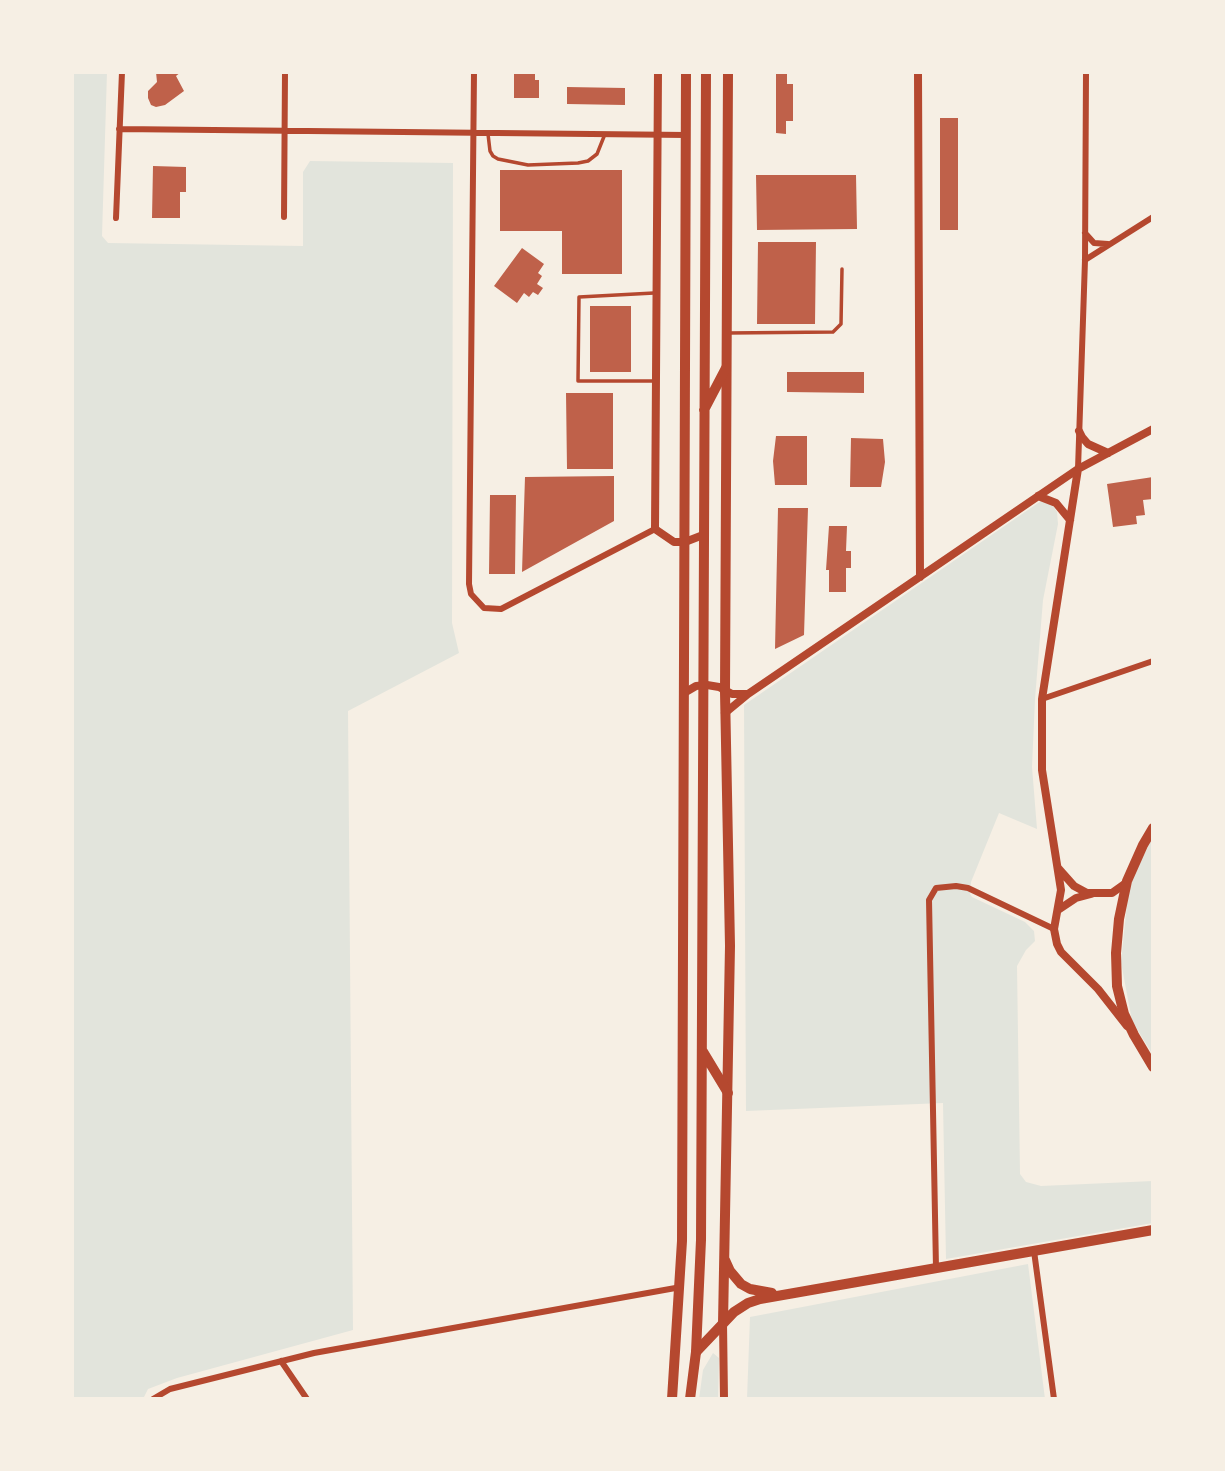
<!DOCTYPE html>
<style>
body{margin:0}
#map{position:relative;width:1225px;height:1471px;overflow:hidden;background:#f6efe4;font-family:"Noto Sans",sans-serif}
canvas{display:block}
.frame{position:absolute;inset:0;border:74px solid #f6efe4;pointer-events:none}
</style>
<div id="map">
<canvas width="1225" height="1471"></canvas>
<div class="frame"></div>
</div>
<script>
const g = document.querySelector('canvas').getContext('2d');
g.lineJoin = 'round';
function fillPath(path, color) {
  g.fillStyle = color;
  g.fill(path, 'evenodd');
}
function shape(rows) {
  const path = new Path2D();
  for (const r of rows) {
    path.moveTo(r[0], r[1]);
    for (let i = 2; i < r.length; i += 2) path.lineTo(r[i], r[i + 1]);
  }
  return path;
}
function trace(path, color, width, dash) {
  g.strokeStyle = color;
  g.lineWidth = width;
  g.lineCap = dash ? 'butt' : 'round';
  g.setLineDash(dash || []);
  g.stroke(path);
}
const green = shape([
 [72,72,107,72,102,236,108,243,303,246,303,172,310,161,453,163,452,623,459,653,348,711,353,1330,177,1378,148,1389,143,1399,72,1399],
 [1041,501,1052,504,1057,512,1058,524,1043,600,1035,699,1032,767,1037,829,999,813,971,882,970,894,972,897,1025,922,1034,931,1035,941,1026,950,1017,966,1020,1174,1026,1182,1041,1186,1153,1181,1153,1223,946,1259,943,1103,746,1111,744,705],
 [1153,837,1153,1055,1132,1021,1121,962,1129,884],
 [1028,1264,1045,1399,747,1399,750,1317],
 [713,1353,719,1358,718,1399,699,1399,703,1370]
]);
const building = shape([
 [156,72,181,72,176,76,184,91,165,105,156,107,151,105,148,98,148,91,157,82],
 [514,72,535,72,535,80,539,80,539,98,514,98],
 [776,72,787,72,787,84,793,84,793,121,786,121,786,134,776,133],
 [567,87,625,88,625,105,567,104],
 [940,118,958,118,958,230,940,230],
 [153,166,186,167,186,192,180,192,180,218,152,218],
 [500,170,622,170,622,274,562,274,562,231,500,231],
 [756,175,856,175,857,229,757,230],
 [758,242,816,242,815,324,757,324],
 [522,248,544,264,538,273,542,276,537,284,543,288,538,295,533,292,529,297,524,293,517,303,494,286],
 [590,306,631,306,631,372,590,372],
 [787,372,864,372,864,393,787,392],
 [566,393,613,393,613,469,567,469],
 [776,436,807,436,807,485,775,485,773,461],
 [851,438,883,439,885,462,881,487,850,487],
 [614,476,614,521,522,572,525,477],
 [1153,477,1153,499,1143,500,1145,515,1136,516,1137,524,1113,527,1107,484],
 [490,495,516,495,515,574,489,574],
 [778,508,808,508,804,635,775,649],
 [829,526,847,526,846,551,851,551,851,568,846,568,846,592,829,592,829,570,826,570]
]);
const service = shape([
 [488,134,490,151,493,156,498,159,528,165,578,163,588,161,597,154,605,134],
 [654,293,579,297,578,381,655,381],
 [728,333,833,332,841,324,842,269]
]);
const minor = shape([
 [474,72,469,584,471,594,484,608,501,609,655,529],
 [119,129,686,135],
 [284,217,285,72],
 [116,218,122,72],
 [1085,233,1094,243,1108,244],
 [1085,260,1153,217],
 [1078,469,1085,260,1086,72],
 [1042,699,1153,661],
 [1034,1251,1054,1399],
 [936,1268,929,900,936,888,956,886,968,888,1054,929],
 [281,1361,307,1399],
 [153,1399,170,1389,314,1353,681,1287]
]);
const tertiary = shape([
 [658,72,655,529,674,542,685,542,703,535],
 [918,72,920,577],
 [1079,431,1082,437,1088,444,1108,453],
 [1078,469,1042,699,1042,770,1061,890,1054,929,1057,944,1061,952,1098,989,1127,1026],
 [1038,496,1056,503,1070,520],
 [684,693,696,686,707,685,719,687,732,694,747,694],
 [725,713,748,694,1078,469,1153,429],
 [1058,868,1074,886,1087,893,1112,893,1126,883],
 [1058,910,1076,898,1091,894],
 [723,1323,724,1399]
]);
const secondary = shape([
 [1153,828,1143,845,1127,881,1119,919,1116,953,1117,986,1124,1014,1134,1035,1153,1067],
 [725,1260,730,1271,741,1284,750,1289,772,1293],
 [723,1323,730,946,725,692,728,72],
 [696,1352,734,1312,748,1303,760,1299,1153,1230]
]);
const primary = shape([
 [704,410,726,368],
 [702,1050,728,1093],
 [672,1399,682,1241,686,72],
 [690,1399,696,1352,701,1240,706,72]
]);
fillPath(green, '#e2e4dc');
fillPath(building, '#bf614a');
trace(service, '#b5482f', 3.5);
trace(minor, '#b5482f', 6);
trace(tertiary, '#b5482f', 8);
trace(secondary, '#b5482f', 10);
trace(primary, '#b5482f', 10);
</script>
